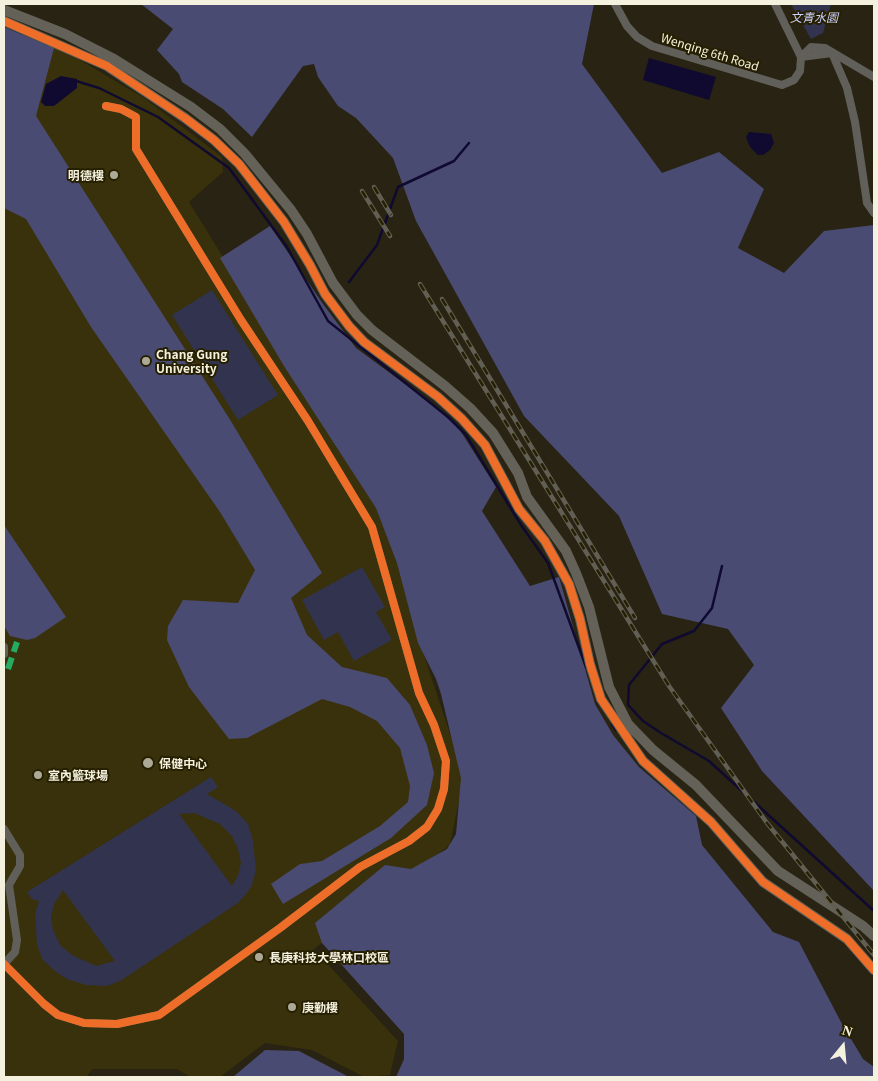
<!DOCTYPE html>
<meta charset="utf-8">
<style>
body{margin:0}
#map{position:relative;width:878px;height:1081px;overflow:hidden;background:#282312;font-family:Georgia,serif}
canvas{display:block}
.frame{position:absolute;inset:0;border:5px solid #f5f1df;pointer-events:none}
.north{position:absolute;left:818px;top:1021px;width:50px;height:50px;-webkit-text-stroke:4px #262001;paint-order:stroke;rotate:17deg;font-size:14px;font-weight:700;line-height:20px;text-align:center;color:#f5f1df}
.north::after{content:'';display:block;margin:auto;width:18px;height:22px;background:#f5f1df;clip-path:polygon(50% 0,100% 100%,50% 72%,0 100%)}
</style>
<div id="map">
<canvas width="878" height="1081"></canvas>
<div class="frame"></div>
<div class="north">N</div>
</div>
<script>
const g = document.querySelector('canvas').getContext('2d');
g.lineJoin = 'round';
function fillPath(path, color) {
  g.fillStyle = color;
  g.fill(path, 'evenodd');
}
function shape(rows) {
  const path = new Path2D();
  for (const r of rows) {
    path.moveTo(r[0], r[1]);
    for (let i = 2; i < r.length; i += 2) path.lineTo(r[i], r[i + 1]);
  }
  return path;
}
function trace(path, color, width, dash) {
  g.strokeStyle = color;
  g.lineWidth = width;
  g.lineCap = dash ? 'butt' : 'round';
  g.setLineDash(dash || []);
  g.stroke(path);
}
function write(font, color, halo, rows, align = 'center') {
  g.font = font + ' Georgia,"Noto Sans TC",serif';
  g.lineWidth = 4;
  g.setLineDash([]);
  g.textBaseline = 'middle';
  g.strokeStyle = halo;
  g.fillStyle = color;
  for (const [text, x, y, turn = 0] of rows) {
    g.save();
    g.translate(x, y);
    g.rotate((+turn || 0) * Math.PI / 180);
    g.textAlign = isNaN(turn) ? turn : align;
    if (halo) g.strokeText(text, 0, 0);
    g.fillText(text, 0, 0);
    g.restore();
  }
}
const built = shape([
 [4,29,58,47,144,98,222,157,223,172,189,202,386,520,421,646,464,776,450,845,314,949,398,1041,390,1075,364,1077,312,1050,265,1043,220,1077,190,1077,177,1069,93,1069,86,1077,4,1077]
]);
const green = shape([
 [791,4,831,4,823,33,811,39],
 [212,290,278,395,238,420,172,315],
 [362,567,385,607,376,612,392,640,354,661,338,632,324,640,302,600],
 [211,777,218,787,207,794,236,811,248,824,253,841,256,870,252,885,246,894,238,903,120,981,107,986,86,985,67,979,56,972,43,960,37,945,35,914,39,901,32,899,27,892],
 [194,813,220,824,232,836,238,849,241,863,238,876,232,886,179,814],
 [63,890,115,961,96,966,72,955,60,945,53,930,51,917,54,904]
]);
const forest = shape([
 [141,4,594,4,582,64,662,173,719,152,764,189,738,248,784,273,824,231,874,225,874,891,762,771,721,708,754,665,728,629,662,614,619,516,524,416,416,221,393,158,356,118,338,106,318,77,314,64,303,66,252,137,223,109,182,82,179,74,157,50,173,29],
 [4,27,54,48,36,116,229,418,322,573,291,598,307,635,342,667,387,678,410,705,427,745,434,773,427,805,391,838,283,904,271,884,300,864,322,861,380,826,408,802,410,786,400,748,377,721,350,707,322,699,247,738,229,739,189,687,167,640,168,626,183,600,238,603,255,570,220,512,91,327,26,219,4,208],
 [270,226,323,304,356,348,420,395,458,427,496,487,482,511,530,586,559,577,595,704,613,735,639,767,696,816,702,845,773,932,799,942,841,1022,863,1059,874,1067,874,1077,396,1077,404,1059,404,1034,322,943,315,923,385,865,411,869,447,849,456,834,461,778,441,694,436,679,418,643,397,563,376,508,284,366,220,258],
 [4,525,66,617,35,638,27,640,10,636,4,626],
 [265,1050,299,1051,349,1077,233,1077]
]);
const water = shape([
 [649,58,716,77,709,100,643,80],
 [61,76,77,79,77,88,54,106,45,106,41,102,46,84],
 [749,132,771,134,774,143,770,150,763,155,758,155,750,147,746,137]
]);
const stream = shape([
 [73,80,99,88,158,117,229,168,287,247,328,321,448,417,466,435,521,525,548,563,586,667],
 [349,282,377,245,398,187,454,161,469,143],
 [722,566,712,608,694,631,662,644,629,685,628,705,643,721,661,733,709,761,874,911],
 [612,724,616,730]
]);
const street = shape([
 [615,4,627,26,637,37,652,46,782,85,794,80,800,71,801,57,775,4],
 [832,53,847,88,855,122,867,203,874,213],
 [801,57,811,47,825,48,874,77],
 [801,57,832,53],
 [4,647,4,654],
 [4,829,20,855,20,866,9,885,17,940,15,952,4,964],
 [4,964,44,1004,58,1015,84,1023,117,1024,159,1015,280,928,360,867,409,841,427,827,438,809,444,789,446,761,434,725,419,693,372,527,308,421,241,320,136,149,136,117,121,109,106,106]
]);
const secondary = shape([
 [4,10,65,34,114,59,191,107,220,129,245,154,291,210,307,234,333,283,357,315,372,330,445,386,470,408,493,433,518,473,527,497,566,551,576,573,589,607,609,687,628,724,653,750,696,785,778,871,863,926,874,936],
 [4,21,107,66,185,118,214,140,239,164,284,222,310,265,325,294,349,326,364,342,438,397,462,419,485,445,519,509,545,541,569,584,580,619,590,664,601,699,643,761,711,822,763,882,847,939,874,970]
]);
const rail = shape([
 [374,187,391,215],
 [362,191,390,236],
 [420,284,669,686,767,823,874,955],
 [442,299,635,618]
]);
const quiet = shape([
 [8,669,17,642]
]);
const cycleway = shape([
 [4,21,107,66,185,118,214,140,239,164,284,222,310,265,325,294,349,326,364,342,438,397,462,419,485,445,519,509,545,541,569,584,580,619,590,664,601,699,643,761,711,822,763,882,847,939,874,970],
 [4,964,44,1004,58,1015,84,1023,117,1024,159,1015,280,928,360,867,409,841,427,827,438,809,444,789,446,761,434,725,419,693,372,527,308,421,241,320,136,149,136,117,121,109,106,106]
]);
const markers = [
 [114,175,5,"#ada997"],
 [146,361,5,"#ada997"],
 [148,763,6,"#ada997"],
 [38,775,5,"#ada997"],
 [259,957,5,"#ada997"],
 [292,1007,5,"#ada997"]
];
const parkNames = [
 ["文青水園",814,17]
];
const streetNames = [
 ["Wenqing 6th Road",710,52,17]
];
const poiNames = [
 ["明德樓",104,175,"right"],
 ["Chang Gung",156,354],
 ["University",156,368],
 ["保健中心",159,763],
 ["室內籃球場",48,775],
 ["長庚科技大學林口校區",269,957],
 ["庚勤樓",302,1007]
];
fillPath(built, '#39310b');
fillPath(green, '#32334e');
fillPath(forest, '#4a4b72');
fillPath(water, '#100a30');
trace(stream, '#100a30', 2.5);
trace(street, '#615f59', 8);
trace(secondary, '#646158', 10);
trace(rail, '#615e53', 4.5);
trace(rail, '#262001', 2.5, [8]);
trace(quiet, '#26ab63', 6, [12, 6]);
trace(cycleway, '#ee6e29', 8);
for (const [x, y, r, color] of markers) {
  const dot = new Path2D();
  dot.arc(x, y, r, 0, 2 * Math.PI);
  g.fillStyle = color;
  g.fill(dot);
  trace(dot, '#262001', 2);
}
write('italic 12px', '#cbcffe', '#262001', parkNames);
write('12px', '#f5f1df', '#262001', streetNames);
write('bold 12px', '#f5f1df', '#262001', poiNames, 'left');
</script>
